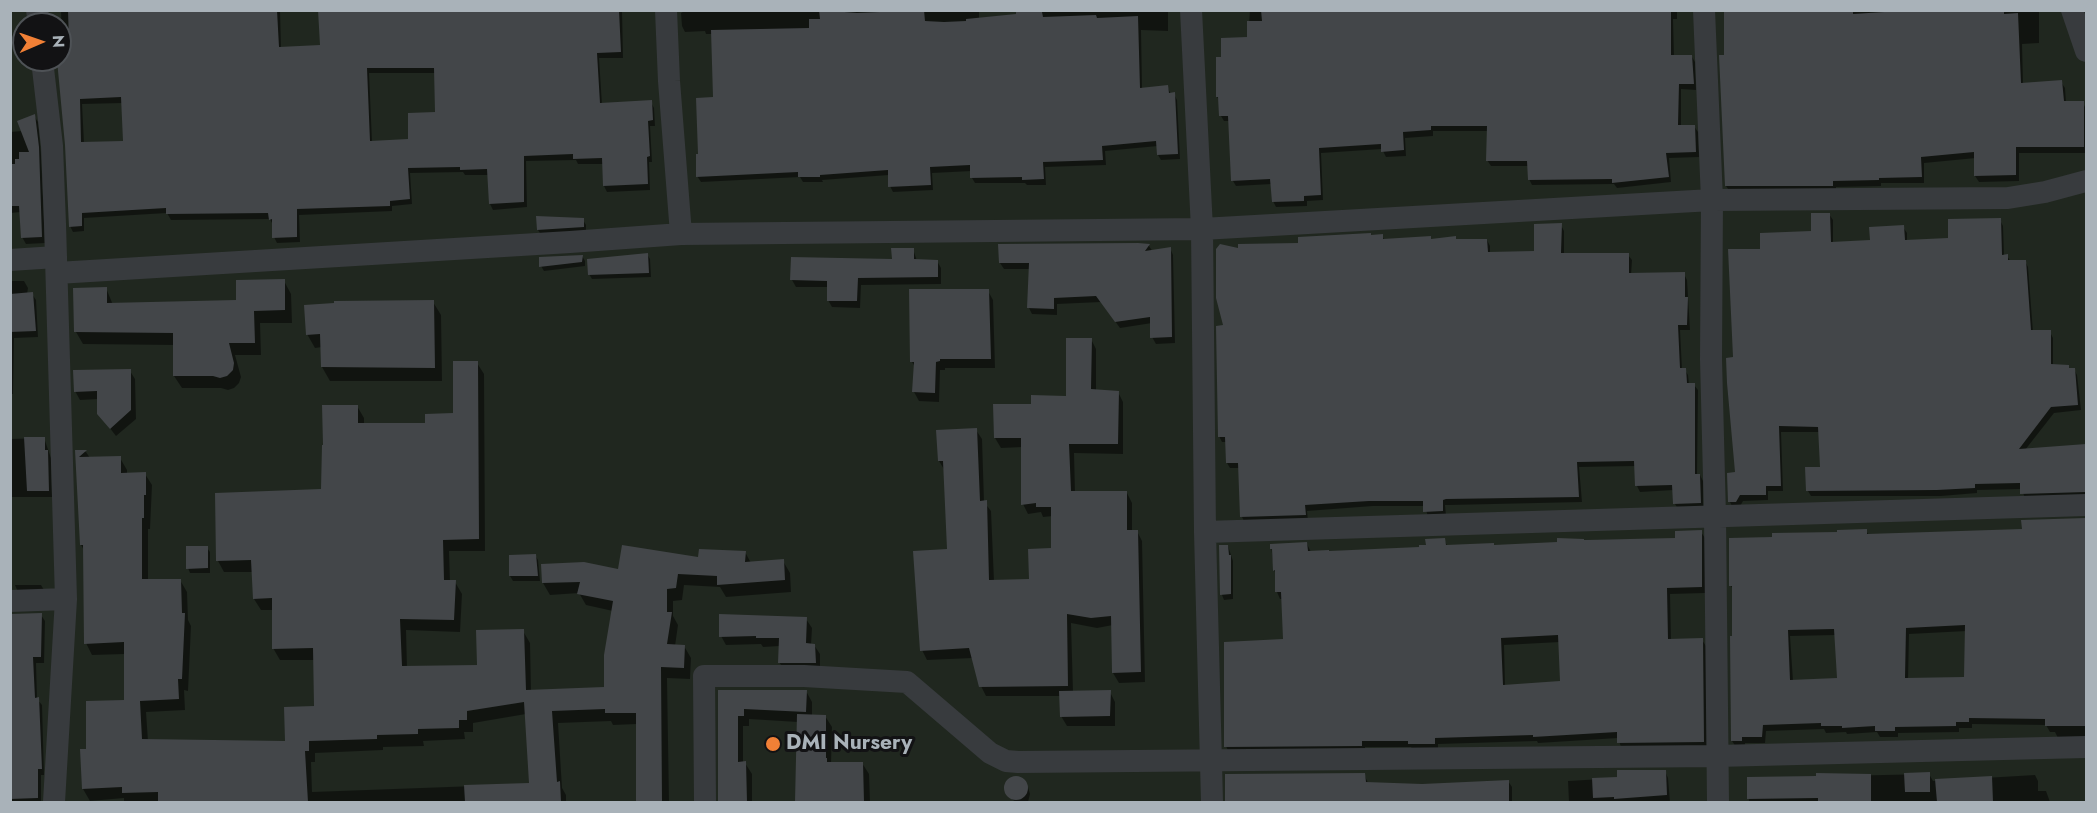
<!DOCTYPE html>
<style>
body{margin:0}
#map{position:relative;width:2097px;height:813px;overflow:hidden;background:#171719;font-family:Jost,sans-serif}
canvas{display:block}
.frame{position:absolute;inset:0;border:12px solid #a9b2b9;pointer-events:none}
.north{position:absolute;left:12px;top:12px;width:60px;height:60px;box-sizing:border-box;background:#121214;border:2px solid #4e5256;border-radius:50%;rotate:88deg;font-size:16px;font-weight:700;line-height:24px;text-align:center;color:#a9b2b9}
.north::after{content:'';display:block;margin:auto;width:21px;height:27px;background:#f18036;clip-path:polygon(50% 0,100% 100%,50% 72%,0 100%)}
</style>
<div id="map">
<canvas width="2097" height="813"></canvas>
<div class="frame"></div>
<div class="north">N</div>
</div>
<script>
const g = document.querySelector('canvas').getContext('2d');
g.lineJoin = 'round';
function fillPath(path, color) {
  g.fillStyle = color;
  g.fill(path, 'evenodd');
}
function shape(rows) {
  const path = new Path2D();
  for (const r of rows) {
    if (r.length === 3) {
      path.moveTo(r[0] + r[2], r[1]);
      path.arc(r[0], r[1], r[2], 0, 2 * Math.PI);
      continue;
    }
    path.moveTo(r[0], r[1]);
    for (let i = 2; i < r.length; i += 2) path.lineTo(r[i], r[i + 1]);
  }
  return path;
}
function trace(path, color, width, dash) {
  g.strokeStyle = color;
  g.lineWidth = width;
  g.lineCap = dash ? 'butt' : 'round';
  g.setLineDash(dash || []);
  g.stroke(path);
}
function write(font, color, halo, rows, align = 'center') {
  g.font = font + ' Jost,sans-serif';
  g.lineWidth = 6;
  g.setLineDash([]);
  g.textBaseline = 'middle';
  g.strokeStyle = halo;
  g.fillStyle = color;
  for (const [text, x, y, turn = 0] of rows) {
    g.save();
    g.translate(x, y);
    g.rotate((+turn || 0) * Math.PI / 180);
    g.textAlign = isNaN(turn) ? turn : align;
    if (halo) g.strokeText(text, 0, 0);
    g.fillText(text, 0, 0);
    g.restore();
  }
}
const green = shape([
 [10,11,2086,11,2086,802,11,802],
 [24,24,60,24,60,60,24,60]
]);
const shadow = shape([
 [61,10,280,10,281,48,321,46,319,10,622,10,623,58,599,58,602,105,651,102,654,108,655,126,650,126,652,162,649,162,650,190,607,192,604,186,603,164,578,164,576,160,526,161,527,207,493,210,490,204,489,175,465,175,463,172,410,173,412,204,392,206,392,211,299,215,300,242,277,243,274,237,273,225,270,219,171,220,167,213,84,218,84,231,73,232,70,226,67,145,58,60,60,60,60,46,62,46],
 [369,73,435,73,437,114,409,141,372,142],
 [123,103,125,142,84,143,82,104],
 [686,10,979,10,979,19,1041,13,1041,10,1168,10,1168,31,1141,30,1142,89,1167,87,1171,94,1174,94,1177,100,1180,159,1161,160,1158,155,1158,146,1105,151,1106,165,1045,167,1046,185,1027,185,1025,183,975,183,972,178,972,171,932,173,933,190,893,192,890,186,889,175,822,180,823,182,803,182,800,177,701,182,697,176,699,155,715,99,713,34,706,34,705,31,685,32,682,26,681,13],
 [1250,10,1677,10,1677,19,1673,19,1674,57,1692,57,1695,62,1696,90,1681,89,1681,127,1694,126,1698,132,1699,157,1669,158,1671,182,1617,188,1614,184,1532,185,1529,179,1529,166,1491,166,1487,160,1489,131,1433,131,1433,136,1405,138,1406,156,1386,157,1382,149,1321,153,1323,200,1307,201,1307,206,1276,207,1273,201,1272,184,1236,186,1233,181,1230,121,1224,121,1221,116,1220,101,1217,97,1223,59,1248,39],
 [1725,10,2039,10,2039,43,2022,44,2023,84,2061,82,2065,88,2066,103,2083,103,2086,109,2086,153,2019,153,2019,181,1979,182,1975,176,1976,158,1924,163,1924,183,1881,183,1881,186,1836,187,1836,191,1730,192,1726,186],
 [34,116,38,122,41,155,45,243,26,244,22,237,21,212,10,213,10,132,22,131],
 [1829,214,1833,220,1833,243,1871,242,1903,227,1907,233,1907,242,1950,239,2000,220,2003,226,2004,256,2007,256,2011,262,2025,261,2028,267,2033,332,2050,332,2053,338,2053,366,2068,366,2070,369,2074,369,2077,375,2081,410,2054,413,2025,450,2086,446,2086,497,2025,499,2022,489,1977,490,1977,493,1941,496,1811,496,1808,491,1821,468,1820,432,1781,432,1783,491,1768,491,1768,500,1743,501,1739,508,1733,508,1730,502,1729,474,1737,474,1735,358,1762,250,1813,232],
 [537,217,583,220,586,225,586,232,541,235,538,230],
 [1561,225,1564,231,1564,255,1628,255,1632,260,1631,275,1684,274,1687,280,1690,330,1680,330,1682,370,1685,370,1688,375,1689,385,1694,385,1698,390,1697,475,1700,475,1703,481,1703,509,1678,509,1675,504,1674,490,1640,492,1637,486,1636,466,1579,467,1582,502,1450,505,1445,505,1446,516,1428,517,1425,506,1373,506,1307,511,1308,521,1245,523,1242,517,1239,468,1230,468,1227,463,1226,442,1222,442,1219,436,1224,326,1240,249,1382,236,1385,241,1487,240,1490,246,1490,254,1536,252],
 [1000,246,1149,246,1153,252,1170,248,1173,255,1175,343,1156,344,1152,337,1152,323,1120,328,1101,302,1057,304,1057,315,1032,314,1029,308,1030,269,1004,269,1000,263],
 [913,249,917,261,937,261,941,268,941,284,861,285,860,308,832,307,828,300,829,287,796,287,792,280,893,260],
 [647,254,650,259,651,277,592,279,589,274],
 [582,256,585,261,585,266,544,271,541,266],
 [10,281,24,281,28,288,27,294,32,294,36,300,38,337,14,338,13,394,10,394],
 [284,281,291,294,292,323,260,323,261,355,235,355,241,377,239,383,234,388,228,390,221,388,182,388,174,376,174,345,83,344,76,332,106,288,113,305,238,302],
 [988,291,993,300,995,368,945,368,945,370,940,370,939,402,919,401,914,392,915,367,912,362],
 [433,302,441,315,442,381,330,381,322,367,322,347,315,348,307,334],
 [1091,339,1096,349,1096,391,1118,392,1123,402,1123,454,1074,453,1075,493,1127,493,1132,503,1132,531,1137,531,1142,541,1145,682,1119,683,1113,673,1113,625,1097,628,1071,623,1073,692,1110,692,1115,702,1115,726,1067,726,1061,716,1061,696,986,696,981,686,973,658,927,660,922,650,948,550,945,471,939,461,976,430,982,439,984,502,991,511,994,581,1030,580,1053,549,1053,516,1043,517,1041,512,1028,514,1023,504,1023,447,1001,448,995,438,1032,405,1067,397],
 [477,363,484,374,485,551,449,551,450,582,455,582,462,594,460,632,406,630,407,668,479,667,523,631,530,643,531,691,606,689,613,611,586,605,579,593,550,595,543,583,745,552,751,563,783,561,790,573,791,592,726,597,720,587,684,585,682,600,673,601,673,616,678,625,675,646,684,646,691,658,690,679,667,678,669,802,638,802,637,724,613,725,611,721,558,723,562,788,566,795,566,802,124,802,124,798,90,801,83,789,87,750,126,701,125,654,92,655,86,643,84,550,81,545,77,452,86,452,90,458,120,458,127,470,127,474,145,474,152,485,150,529,148,529,148,581,180,580,187,592,188,620,191,626,188,691,184,690,185,710,146,712,148,741,286,742,315,708,315,660,280,660,273,648,273,610,261,610,254,599,253,572,224,572,218,561,323,490,357,406,364,418,364,425,426,424,454,415],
 [526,714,530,784,312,792,311,762,315,762,315,753,383,750,383,747,424,746,423,741,465,739,464,732,473,732,473,723],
 [130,371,135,379,136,419,116,436,99,414,99,399,80,400,75,391],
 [44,438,51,458,52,497,11,497,10,561,10,439],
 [2086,520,2086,740,2059,740,2055,732,2050,732,2046,725,1972,724,1972,728,1959,728,1959,732,1898,733,1898,737,1880,737,1877,732,1847,734,1846,732,1826,733,1824,729,1766,731,1765,743,1745,743,1745,747,1736,747,1732,741,1734,591,1731,586,1730,540,1866,531,1869,535,2023,530,2023,522],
 [1967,631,1965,679,1908,680,1909,634],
 [1836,635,1838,680,1793,681,1790,636],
 [1701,532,1705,538,1705,593,1670,594,1671,640,1702,640,1706,646,1707,748,1622,750,1618,738,1538,743,1537,741,1438,744,1438,750,1413,751,1411,747,1365,747,1365,752,1229,753,1226,746,1284,640,1283,599,1280,599,1277,592,1276,574,1274,570,1271,545,1307,544,1311,552,1421,548,1444,540,1448,547,1559,544,1583,540,1676,539],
 [1560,642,1561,682,1505,686,1504,645],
 [1228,546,1233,561,1233,599,1224,600,1222,595],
 [207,548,210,552,210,573,190,573,188,568],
 [535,555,538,560,540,581,513,581,510,576],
 [15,585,41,585,44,590,18,592],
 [41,615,45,621,44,663,36,663,37,699,42,705,44,775,41,775,41,802,10,802,10,616],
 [806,619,812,628,811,645,814,645,820,654,820,672,785,671,779,662,780,646,763,647,761,644,726,645,721,636],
 [719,691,806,691,812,702,812,716,825,716,832,727,831,764,862,763,869,774,870,802,797,802,798,722,749,719,749,726,743,726,743,763,745,763,752,774,752,802,719,802],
 [1665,771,1668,778,1670,802,1569,802,1568,781,1619,778],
 [1364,774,1368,783,1422,785,1508,781,1512,787,1512,802,1227,802,1226,775],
 [1929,774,1933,781,2035,775,2038,781,2038,791,2046,791,2050,802,1749,802,1748,778],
 [1015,777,1024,781,1028,787,1030,794,1028,802,1016,802,1010,798,1007,793,1006,783]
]);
const building = shape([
 [68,10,277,10,279,47,320,45,318,10,619,10,621,52,597,53,600,103,652,100,653,120,648,121,650,156,647,157,648,184,603,186,602,158,573,159,573,154,524,156,524,202,489,204,487,169,460,170,460,167,408,168,410,199,390,201,390,206,297,209,297,237,272,238,272,219,269,220,268,213,166,214,166,208,82,213,82,226,69,227,65,145,57,60,60,60,60,44,69,44],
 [367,68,434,68,435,112,408,113,408,139,370,141],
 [121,97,123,141,81,142,80,99],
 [819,10,857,13,924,10,925,21,944,22,966,21,966,19,1016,14,1016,12,1042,12,1043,17,1096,15,1097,18,1138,16,1140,88,1168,85,1169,93,1175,92,1178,154,1157,155,1156,141,1102,146,1103,160,1043,162,1044,179,1022,180,1022,177,970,178,970,165,930,167,931,185,888,187,888,170,820,175,820,177,798,177,798,172,696,177,696,154,698,154,696,98,713,97,711,30,809,28,809,19,820,19],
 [1261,10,1671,10,1671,55,1692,55,1694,84,1679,84,1678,125,1695,125,1696,152,1666,153,1669,177,1612,183,1612,179,1528,180,1527,161,1486,161,1487,126,1431,126,1431,130,1403,132,1404,150,1381,152,1381,144,1319,148,1321,195,1304,196,1304,201,1272,202,1270,179,1231,181,1228,116,1219,116,1218,97,1216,97,1216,57,1221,57,1221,38,1247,37,1247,21,1262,21],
 [1724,10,1853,10,1853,14,1915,10,2004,10,2004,14,2018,13,2021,83,2062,80,2064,101,2084,101,2084,147,2016,147,2016,175,1974,176,1974,152,1921,157,1922,177,1879,178,1879,180,1833,181,1833,186,1725,186,1719,55,1724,55],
 [35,114,39,147,42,237,21,238,19,206,10,206,10,164,15,164,15,159,19,159,19,152,29,152,17,121],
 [1811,213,1830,213,1831,242,1870,240,1869,227,1904,225,1905,240,1948,238,1948,219,2001,218,2002,255,2008,254,2008,260,2026,260,2031,330,2051,330,2051,364,2069,365,2069,368,2075,368,2078,405,2051,407,2019,449,2086,444,2086,492,2020,494,2020,483,1975,484,1975,488,1937,490,1806,491,1805,467,1820,467,1818,427,1779,426,1781,486,1766,486,1766,495,1740,495,1736,502,1728,502,1727,473,1735,472,1727,383,1726,358,1733,357,1728,249,1760,249,1760,233,1811,231],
 [536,216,584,218,584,227,537,230],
 [1562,223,1561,253,1629,253,1629,273,1685,272,1685,297,1688,297,1687,325,1678,325,1680,368,1686,368,1687,383,1695,383,1695,474,1700,474,1701,503,1673,504,1672,485,1635,486,1634,461,1577,462,1579,497,1446,499,1443,500,1443,511,1423,512,1423,501,1369,501,1305,505,1306,515,1240,517,1238,463,1226,463,1225,437,1218,437,1216,326,1223,325,1216,298,1216,249,1220,244,1238,248,1238,244,1298,243,1298,237,1371,233,1371,235,1383,234,1383,239,1431,236,1431,239,1456,236,1456,239,1487,239,1488,252,1534,251,1534,224],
 [1138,243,1150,244,1145,251,1171,247,1172,337,1150,338,1150,317,1115,322,1096,296,1054,298,1054,309,1027,308,1029,263,999,263,998,244],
 [891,248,914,248,914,259,938,260,938,277,858,278,857,301,827,301,827,281,790,280,791,257,892,259],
 [648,253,649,273,588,275,587,259],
 [583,255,582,262,539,267,539,257],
 [285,279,285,310,254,311,255,343,229,343,234,363,233,370,227,376,220,378,213,376,173,376,173,333,74,332,73,288,107,287,107,303,236,300,236,280],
 [909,289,989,289,991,359,940,359,940,361,936,362,935,393,912,392,914,362,910,362],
 [33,292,36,331,10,332,10,294],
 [434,300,435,368,321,367,320,334,306,335,304,305,334,303,334,301],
 [1066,338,1092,338,1091,389,1119,391,1118,444,1069,444,1071,491,1127,491,1127,530,1138,530,1141,672,1112,673,1111,616,1091,618,1067,614,1068,686,979,687,969,648,920,651,913,551,947,549,943,461,938,461,936,430,977,428,980,501,987,500,989,580,1029,579,1028,549,1051,548,1051,507,1036,507,1036,503,1021,505,1021,438,994,438,993,404,1031,404,1031,395,1066,396],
 [453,361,478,361,479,539,443,540,444,580,456,580,454,620,400,619,402,666,477,665,476,630,524,629,526,690,604,687,604,655,613,601,577,594,580,582,542,583,541,564,584,562,618,569,622,545,698,557,699,549,746,551,745,562,784,559,785,580,717,585,717,576,678,574,676,588,667,589,667,612,672,612,667,644,685,645,684,668,661,667,662,802,636,802,636,713,605,713,605,709,552,711,557,782,560,781,561,802,465,802,464,785,529,783,524,702,467,711,467,720,459,720,459,728,418,729,418,734,377,735,377,739,309,741,309,751,305,751,308,802,158,802,158,792,122,793,122,787,82,789,80,749,86,749,86,701,124,700,124,642,84,644,83,545,80,545,75,450,87,450,79,457,121,456,121,473,146,472,146,495,144,495,144,518,142,518,142,579,181,579,182,613,185,613,182,679,178,679,179,699,140,701,142,739,285,741,284,707,314,706,313,648,272,649,272,598,253,599,251,560,216,561,215,493,321,489,322,445,323,445,322,405,358,405,358,423,425,423,425,414,453,413],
 [131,369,131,410,110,429,97,414,97,391,74,392,73,370],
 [24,437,45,437,45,450,48,450,49,491,27,491],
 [2086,518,2086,726,2045,726,2045,719,1969,718,1969,722,1956,722,1956,726,1895,727,1895,731,1875,731,1875,726,1842,728,1842,726,1821,726,1821,723,1763,725,1762,737,1742,737,1742,741,1731,741,1730,636,1732,636,1732,586,1729,586,1729,538,1772,537,1772,533,1837,532,1837,530,1867,529,1867,534,2022,529,2021,520],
 [1965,625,1964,677,1905,678,1906,628],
 [1834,629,1837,678,1790,680,1788,630],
 [1702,530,1702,587,1667,588,1668,639,1703,638,1704,742,1617,743,1617,732,1533,737,1533,735,1435,738,1435,744,1408,744,1408,741,1362,741,1362,746,1224,747,1224,642,1283,639,1281,592,1275,592,1275,570,1273,571,1272,549,1270,549,1270,544,1307,542,1308,551,1329,550,1329,551,1419,547,1419,545,1426,545,1425,539,1445,538,1446,545,1494,543,1494,545,1557,542,1557,538,1584,539,1584,540,1675,538,1675,531],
 [1558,635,1560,681,1503,685,1501,638],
 [1219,545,1228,545,1229,555,1231,555,1231,594,1220,595],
 [186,546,208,546,208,568,186,569],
 [536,554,538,576,509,576,509,555],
 [42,613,41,657,33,657,35,698,39,697,42,769,38,769,38,798,10,799,10,744,12,744,10,614],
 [719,614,807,617,806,643,815,644,816,663,778,663,779,638,756,638,756,636,719,637],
 [718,690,807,690,806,712,744,709,744,716,738,716,738,762,746,761,747,802,718,802],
 [1111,690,1110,716,1060,717,1059,691],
 [797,714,826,715,826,758,827,758,827,762,863,762,864,802,795,802],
 [1617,770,1666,770,1667,795,1614,799,1614,797,1593,798,1592,778,1617,777],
 [1930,772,1930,792,1905,792,1904,773],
 [1365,773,1366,782,1422,784,1509,780,1509,802,1225,802,1225,774],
 [1816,773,1871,774,1871,802,1818,802,1818,798,1747,799,1747,777,1816,776],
 [1992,776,1993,802,1937,802,1935,779],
 [1016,788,12]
]);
const street = shape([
 [37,10,39,24],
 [666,10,669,81,681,234],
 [1191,10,1202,229,1205,532,1212,802],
 [1704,10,1712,200,1711,359,1715,517,1718,802],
 [2072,10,2086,51],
 [42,60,52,146,55,224,66,599,54,802],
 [10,260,56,257],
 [57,273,570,242,681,234,1202,229,1712,200,2008,198,2045,192,2086,181],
 [1205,532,2086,505],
 [10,601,66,599],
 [705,802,704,676,804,676,907,682,990,753,1006,761,1018,762,1716,756,2086,747]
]);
const markers = [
 [773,744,8,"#f18036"]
];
const poiNames = [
 ["DMI Nursery",786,744]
];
fillPath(green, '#20271f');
fillPath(shadow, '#0007');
fillPath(building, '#434649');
trace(street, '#383b3e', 22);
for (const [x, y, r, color] of markers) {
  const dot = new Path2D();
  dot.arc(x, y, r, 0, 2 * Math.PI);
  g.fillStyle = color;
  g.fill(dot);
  trace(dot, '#121214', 2);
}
write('bold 21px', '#a9b2b9', '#121214', poiNames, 'left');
</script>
